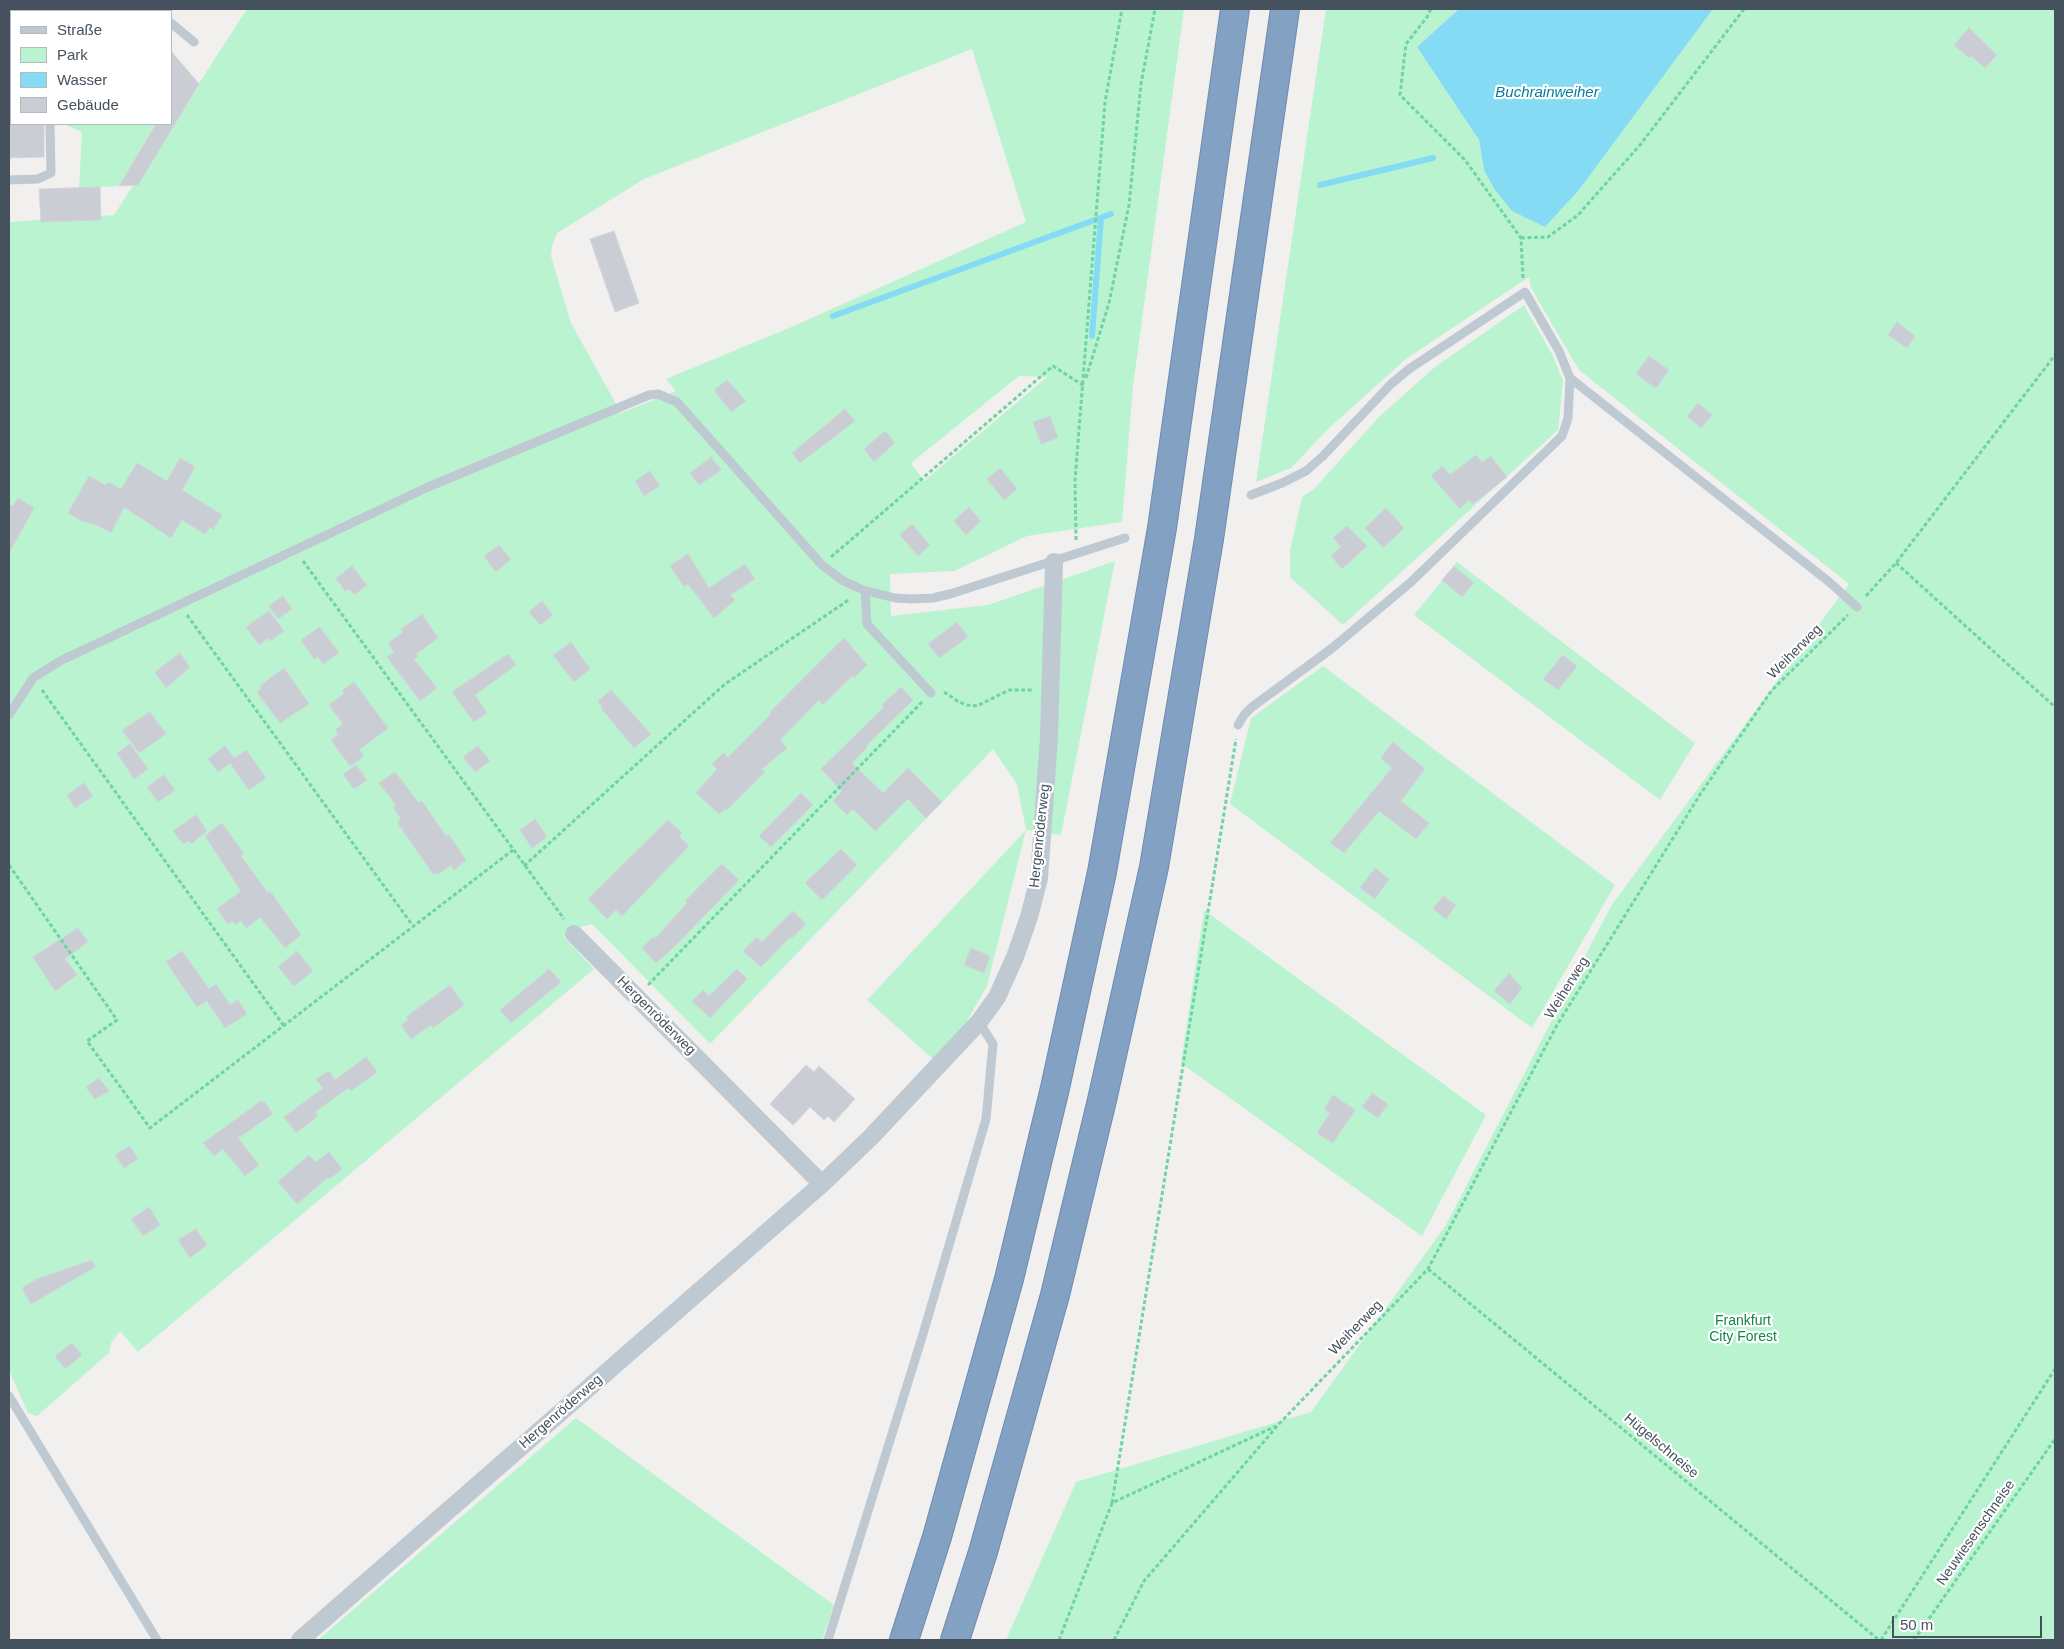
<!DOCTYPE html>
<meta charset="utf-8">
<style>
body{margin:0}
#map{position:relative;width:2064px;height:1649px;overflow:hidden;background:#f2efef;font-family:Arial,sans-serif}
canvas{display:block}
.frame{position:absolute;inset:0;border:10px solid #45525e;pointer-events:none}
.legend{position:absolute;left:10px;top:10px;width:162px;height:115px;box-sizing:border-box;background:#fff;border:1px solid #b5babf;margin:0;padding:6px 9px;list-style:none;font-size:15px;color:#45525e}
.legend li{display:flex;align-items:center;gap:10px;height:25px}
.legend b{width:25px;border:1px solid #b5babf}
.scale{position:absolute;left:1892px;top:1616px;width:150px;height:22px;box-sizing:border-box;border:2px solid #45525e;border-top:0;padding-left:6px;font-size:15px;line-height:18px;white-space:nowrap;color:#45525e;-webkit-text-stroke:4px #fff;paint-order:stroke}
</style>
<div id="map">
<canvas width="2064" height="1649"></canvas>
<div class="frame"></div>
<ul class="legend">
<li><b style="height:6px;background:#bec9d2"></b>Straße</li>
<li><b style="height:14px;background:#baf3d0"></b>Park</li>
<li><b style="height:14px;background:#84dbf3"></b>Wasser</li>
<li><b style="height:14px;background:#caced4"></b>Gebäude</li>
</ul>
<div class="scale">50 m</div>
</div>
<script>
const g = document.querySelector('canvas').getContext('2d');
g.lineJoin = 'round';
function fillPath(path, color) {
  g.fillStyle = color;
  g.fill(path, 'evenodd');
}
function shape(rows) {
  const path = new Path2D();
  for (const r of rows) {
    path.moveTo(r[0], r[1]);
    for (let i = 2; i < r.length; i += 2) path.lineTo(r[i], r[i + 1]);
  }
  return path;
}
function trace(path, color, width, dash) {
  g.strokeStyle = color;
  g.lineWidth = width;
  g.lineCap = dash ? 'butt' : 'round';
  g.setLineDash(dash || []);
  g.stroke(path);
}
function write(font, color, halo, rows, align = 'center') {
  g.font = font + ' Arial,sans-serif';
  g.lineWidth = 4.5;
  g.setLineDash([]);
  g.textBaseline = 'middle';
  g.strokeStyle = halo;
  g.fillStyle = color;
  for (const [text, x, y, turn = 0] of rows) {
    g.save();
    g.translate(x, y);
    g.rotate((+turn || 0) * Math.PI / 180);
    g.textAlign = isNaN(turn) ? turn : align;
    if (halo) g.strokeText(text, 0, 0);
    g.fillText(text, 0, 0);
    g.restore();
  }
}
const green = shape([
 [247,9,1184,9,1133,386,1122,522,1027,536,954,571,890,574,891,616,988,605,1115,561,1061,835,1026,830,987,986,963,1028,933,1059,867,1000,1026,830,1017,784,993,749,710,1044,592,924,580,927,577,926,564,937,594,969,138,1352,120,1331,111,1343,109,1353,37,1416,28,1413,9,1370,9,222,114,215],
 [972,49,1026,222,796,325,666,379,676,391,621,413,571,323,551,256,552,246,557,233,644,179],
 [1019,376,1047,377,924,481,911,463],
 [1326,9,1459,9,1417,47,1479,140,1484,170,1545,227,1579,190,1713,9,2055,9,2055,1640,1006,1640,1076,1482,1311,1412,1446,1225,1611,906,1849,584,1579,370,1531,288,1529,277,1407,358,1329,428,1291,468,1256,482],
 [63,124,156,124,119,186,79,188,82,132],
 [1524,305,1553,356,1563,381,1558,430,1343,625,1290,577,1290,551,1302,497,1315,488,1379,417,1435,367],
 [1457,562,1695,743,1660,800,1414,615],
 [1323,666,1615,885,1532,1028,1230,804,1251,718],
 [1204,910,1486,1115,1422,1236,1181,1063],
 [576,1418,834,1605,822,1640,318,1640]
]);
const water = shape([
 [1459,9,1713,9,1579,190,1545,227,1512,211,1495,190,1484,170,1479,140,1417,47]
]);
const stream = shape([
 [1320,185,1433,158],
 [833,316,1111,214],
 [1092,336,1101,218]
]);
const building = shape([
 [1969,28,1997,55,1985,68,1971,56,1969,58,1954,45,1969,28],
 [171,51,199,84,138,185,119,186,156,124,171,124,171,51],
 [9,124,44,124,44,157,9,158,9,124],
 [100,187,101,220,41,222,39,189,100,187],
 [614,231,639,303,615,312,590,239,614,231],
 [1897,322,1915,336,1907,348,1888,335,1897,322],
 [1649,356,1669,370,1656,388,1636,374,1649,356],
 [727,380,746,401,731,412,714,390,727,380],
 [1698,403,1712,415,1701,428,1687,416,1698,403],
 [845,409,855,421,800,463,792,453,845,409],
 [1050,416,1058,438,1041,444,1033,422,1050,416],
 [885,431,895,443,874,462,864,449,885,431],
 [1476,455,1482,462,1491,456,1507,477,1473,504,1469,500,1460,509,1431,476,1442,466,1450,475,1476,455],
 [711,457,721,470,699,485,690,473,711,457],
 [180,458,195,467,182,490,222,515,213,530,210,527,205,534,182,520,171,538,124,507,111,533,99,526,82,521,68,513,89,476,105,485,108,482,121,489,137,463,167,481,180,458],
 [1000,468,1017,489,1004,500,987,479,1000,468],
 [650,471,660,486,644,496,635,481,650,471],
 [18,498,34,508,9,553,9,504,13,506,18,498],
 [969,507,981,521,966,535,954,521,969,507],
 [1386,508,1404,528,1383,548,1365,528,1386,508],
 [912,524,930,545,918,556,900,535,912,524],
 [1347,526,1367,546,1342,569,1331,556,1341,547,1333,538,1347,526],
 [499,545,511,559,496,572,484,556,499,545],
 [688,554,709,588,745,564,755,579,730,595,735,600,714,618,688,584,684,587,670,566,688,554],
 [352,566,367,585,354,595,349,589,345,591,336,578,352,566],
 [1454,566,1474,583,1462,597,1442,580,1454,566],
 [283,596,292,609,278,619,269,606,283,596],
 [542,601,553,615,540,625,529,612,542,601],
 [269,611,284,631,270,641,268,638,259,645,246,627,269,611],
 [422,614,438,638,416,654,418,656,414,659,437,688,420,701,387,657,394,652,388,643,403,632,401,629,422,614],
 [957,622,968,637,939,658,928,644,957,622],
 [320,627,339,653,323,664,318,657,314,659,301,640,320,627],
 [844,638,867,665,854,678,852,676,823,705,819,700,780,740,787,748,762,769,765,772,727,810,726,808,719,814,696,793,717,769,712,764,723,753,728,757,771,714,770,712,844,638],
 [571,642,590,669,574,682,553,655,571,642],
 [180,653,190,667,166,688,155,672,180,653],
 [508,654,516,665,475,695,487,713,474,722,452,692,508,654],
 [1563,655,1577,666,1558,690,1543,679,1563,655],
 [284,668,309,704,280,723,257,692,261,689,260,686,284,668],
 [354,682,388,728,359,750,364,756,350,766,331,740,338,735,335,730,343,724,329,705,344,694,342,691,354,682],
 [901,687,913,700,866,746,867,748,852,763,883,793,908,768,942,802,926,818,908,799,875,831,853,809,847,815,833,801,842,791,821,769,884,707,882,705,901,687],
 [611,690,651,734,634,748,601,708,602,707,598,701,611,690],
 [150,712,166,734,139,753,122,730,150,712],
 [1393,742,1425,769,1401,801,1429,823,1416,839,1379,811,1344,853,1330,843,1392,768,1381,758,1393,742],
 [130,744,148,769,134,779,117,753,130,744],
 [225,746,234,758,246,750,266,778,249,790,230,763,218,772,208,759,225,746],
 [478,746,490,761,475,772,463,757,478,746],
 [356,765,367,780,354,789,343,774,356,765],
 [395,772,419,803,422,801,446,836,449,835,466,860,454,870,451,865,440,873,433,874,397,822,401,819,393,807,396,805,379,783,395,772],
 [164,775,175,790,158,802,147,787,164,775],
 [84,783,93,796,75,808,67,795,84,783],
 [801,793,813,805,771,847,759,836,801,793],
 [196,815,207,831,191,844,189,841,183,844,173,831,196,815],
 [535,819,547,837,532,848,520,830,535,819],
 [668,820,682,833,679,836,689,846,622,916,616,910,607,919,588,899,668,820],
 [222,823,244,854,241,856,268,893,270,891,301,935,285,948,260,917,246,928,241,921,235,925,233,921,228,924,217,909,241,891,205,836,222,823],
 [841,849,857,865,822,900,805,883,841,849],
 [722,864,739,880,675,946,656,963,642,948,653,937,655,939,687,903,685,901,722,864],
 [1375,868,1389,879,1375,899,1360,888,1375,868],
 [1443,896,1456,905,1446,919,1433,909,1443,896],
 [793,911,806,924,792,938,790,937,761,967,743,951,757,937,762,942,793,911],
 [78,928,88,942,65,959,77,975,55,991,33,957,78,928],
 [971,948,990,956,984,973,964,965,971,948],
 [182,951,209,989,216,984,230,1005,238,1000,247,1014,225,1028,207,1001,197,1007,166,962,182,951],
 [297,951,313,971,294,986,278,967,297,951],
 [549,969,561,982,511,1023,500,1010,549,969],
 [737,969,747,979,710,1018,692,1001,703,990,709,996,737,969],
 [1509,973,1522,988,1510,1004,1494,991,1509,973],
 [450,985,464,1005,433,1028,431,1025,411,1039,401,1025,408,1020,406,1017,450,985],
 [366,1057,377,1072,351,1091,348,1088,315,1112,318,1116,296,1133,284,1117,323,1088,316,1079,329,1071,335,1080,366,1057],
 [806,1065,814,1072,819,1066,855,1099,834,1122,828,1116,824,1120,810,1107,793,1125,770,1104,806,1065],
 [99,1078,109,1091,95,1099,86,1087,99,1078],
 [1372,1093,1388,1104,1378,1118,1362,1107,1372,1093],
 [1333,1095,1355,1110,1333,1143,1317,1133,1330,1113,1324,1109,1333,1095],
 [261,1101,262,1102,264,1101,273,1114,238,1138,259,1165,245,1176,223,1149,214,1156,203,1143,261,1101],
 [130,1146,138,1159,124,1168,115,1155,130,1146],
 [329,1152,342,1169,330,1179,328,1177,297,1204,278,1182,309,1155,316,1162,329,1152],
 [149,1207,160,1225,143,1236,131,1219,149,1207],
 [196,1229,207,1245,190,1258,178,1240,196,1229],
 [92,1260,95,1267,31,1304,22,1288,37,1279,92,1260],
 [72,1343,82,1355,65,1369,55,1356,72,1343]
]);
const path = shape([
 [1431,9,1427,17,1406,44,1400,95,1465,160,1521,238,1523,279],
 [1521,238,1548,237,1578,215,1640,145,1744,9],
 [1086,378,1109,303,1129,205,1141,84,1155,9],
 [1076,540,1075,480,1105,102,1122,9],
 [831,557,1053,366,1084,386],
 [303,561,564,919],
 [1896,563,2055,707],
 [1866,596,1896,563,2055,355],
 [187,615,413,926],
 [42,690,284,1026],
 [944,692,959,702,967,705,977,706,1009,690,1032,690],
 [9,865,117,1020,87,1041,150,1128,513,850],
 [524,866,725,684,850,599],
 [648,985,922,702],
 [1428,1269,1879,1640],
 [1112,1503,1236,739],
 [1059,1640,1112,1503,1276,1426],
 [1114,1640,1144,1581,1279,1424,1428,1269,1557,1025,1701,793,1772,690,1848,615],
 [1881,1640,2055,1369],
 [1914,1640,2055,1439]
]);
const lane = shape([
 [46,9,46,11],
 [149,9,154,11],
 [171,23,194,42],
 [9,180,38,179,51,173,50,124],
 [1570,378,1828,581,1857,607],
 [865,591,867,624,931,693],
 [9,715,33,678,60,661,428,487,649,395,658,394,677,402,822,565,842,580,863,590,895,598,912,599,933,598,950,594,1125,538],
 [1238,725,1244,715,1252,707,1331,649,1411,582,1562,436,1568,418,1570,378,1559,351,1525,292,1409,369,1391,384,1323,456,1306,471,1282,483,1251,495],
 [9,1396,157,1640],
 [828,1640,923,1334,986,1119,993,1044,979,1022]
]);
const street = shape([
 [574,934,822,1184],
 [300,1640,822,1184,871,1137,979,1022,997,997,1015,957,1029,917,1039,878,1049,737,1054,562]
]);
const highway = shape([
 [904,1640,937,1537,1009,1279,1055,1088,1102,872,1162,528,1235,9],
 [955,1640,983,1552,1055,1295,1102,1100,1154,867,1209,539,1285,9]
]);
const streetNames = [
 ["Weiherweg",1795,652,-45],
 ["Hergenröderweg",1040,836,-84],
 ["Weiherweg",1567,988,-58],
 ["Hergenröderweg",656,1016,45],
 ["Weiherweg",1356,1328,-46],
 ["Hergenröderweg",561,1412,-41],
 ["Hügelschneise",1661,1446,40],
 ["Neuwiesenschneise",1976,1533,-55]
];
const parkNames = [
 ["Frankfurt",1743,1321],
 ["City Forest",1743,1337]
];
const waterNames = [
 ["Buchrainweiher",1547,93]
];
fillPath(green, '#baf3d0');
fillPath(water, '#84dbf3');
trace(stream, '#84dbf3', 6);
fillPath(building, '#caced4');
trace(building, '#d2d5db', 1);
trace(highway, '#6e8cae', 30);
trace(path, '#6fd3a3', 3, [4, 2.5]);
trace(lane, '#bec9d2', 9);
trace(street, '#bec9d2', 18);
trace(highway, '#83a1c2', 28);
write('14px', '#45525e', '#fff', streetNames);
write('14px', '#10864b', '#fff', parkNames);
write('italic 15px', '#037c9d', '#fff', waterNames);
</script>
